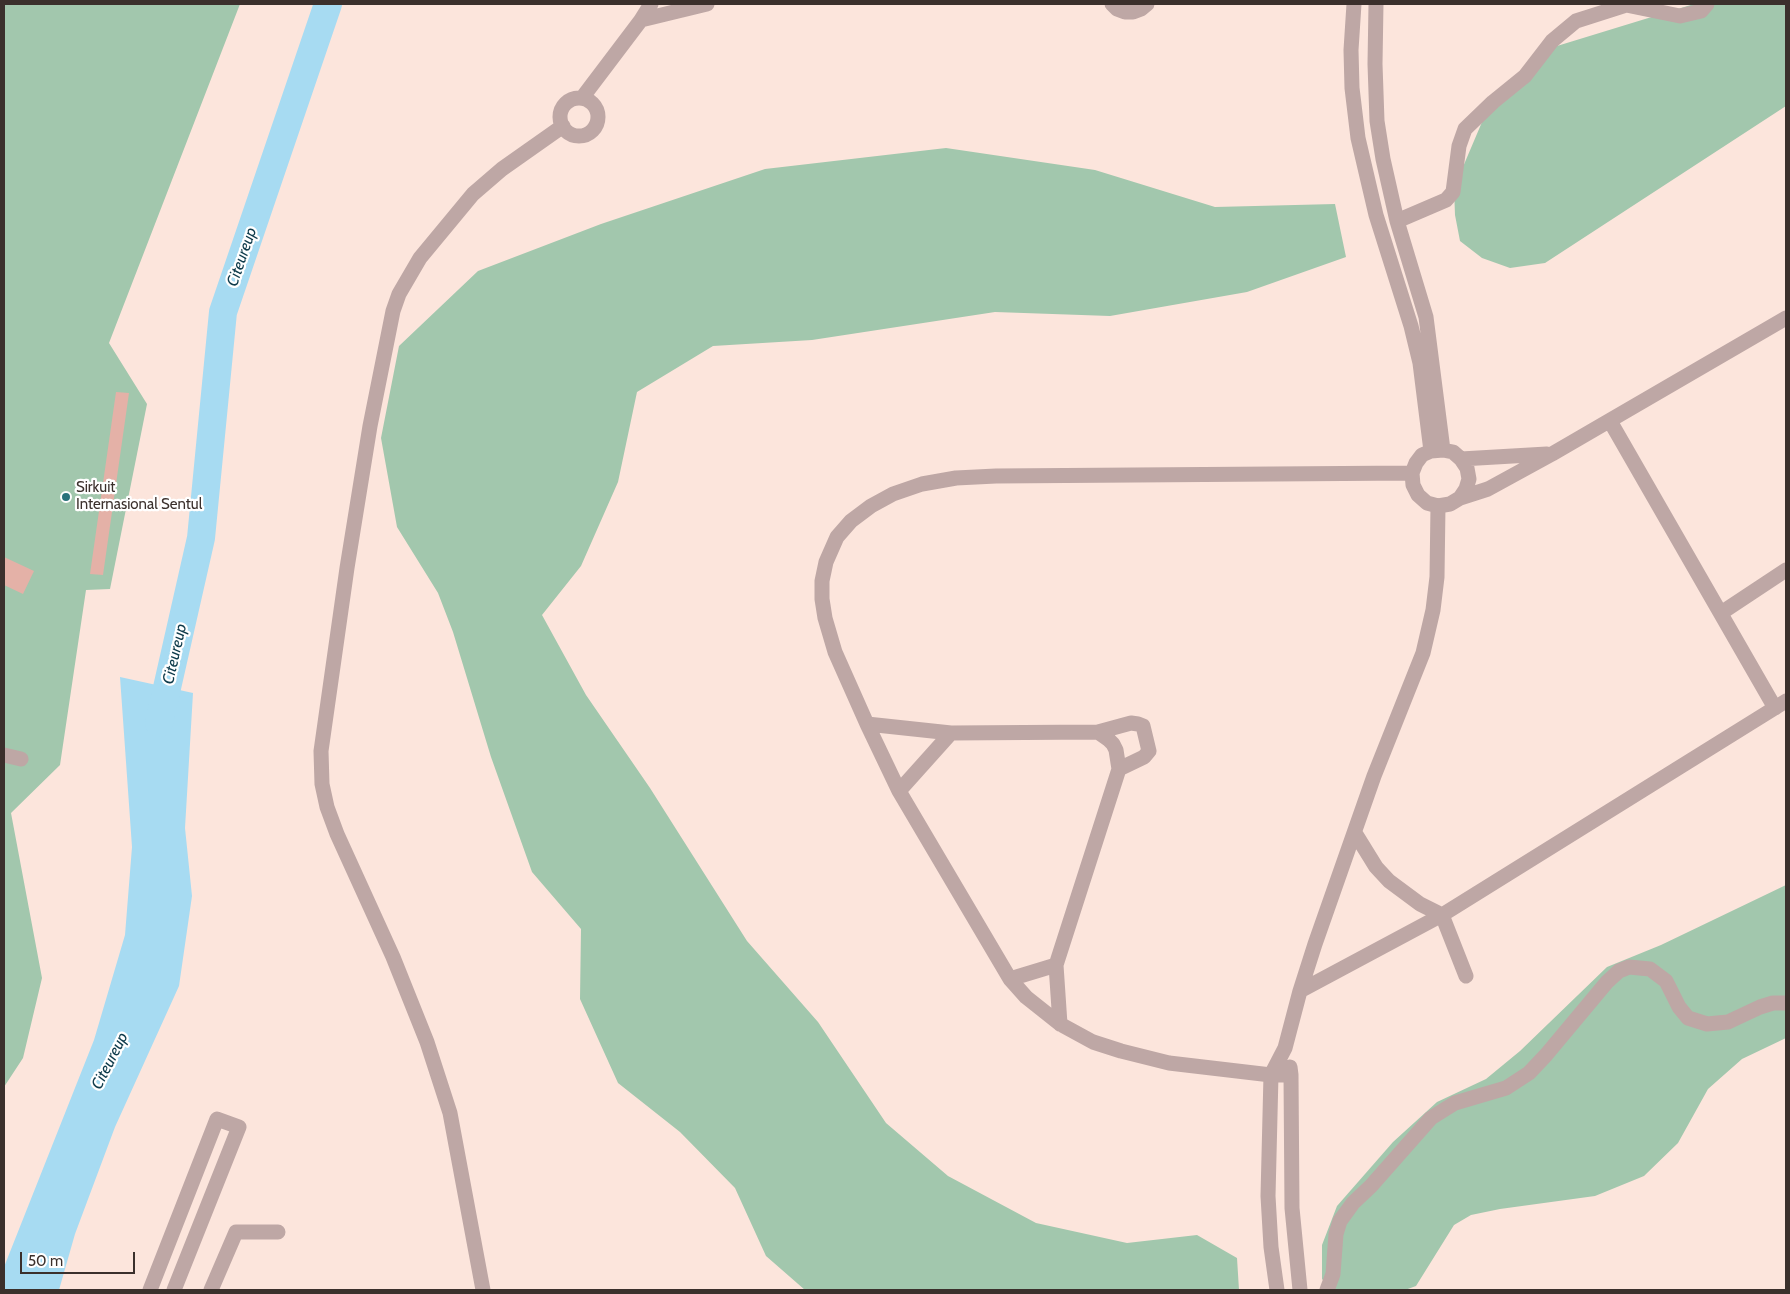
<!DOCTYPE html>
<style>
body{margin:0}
#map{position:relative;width:1790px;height:1294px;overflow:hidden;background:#fce5dc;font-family:Cabin,sans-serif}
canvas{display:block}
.frame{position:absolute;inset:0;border:5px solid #3b302c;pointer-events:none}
.scale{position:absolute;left:20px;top:1252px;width:115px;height:22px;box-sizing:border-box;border:2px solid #3b302c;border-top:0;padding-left:6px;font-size:15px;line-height:18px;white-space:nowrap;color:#3b302c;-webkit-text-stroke:4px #fff;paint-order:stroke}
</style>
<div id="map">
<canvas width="1790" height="1294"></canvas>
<div class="frame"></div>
<div class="scale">50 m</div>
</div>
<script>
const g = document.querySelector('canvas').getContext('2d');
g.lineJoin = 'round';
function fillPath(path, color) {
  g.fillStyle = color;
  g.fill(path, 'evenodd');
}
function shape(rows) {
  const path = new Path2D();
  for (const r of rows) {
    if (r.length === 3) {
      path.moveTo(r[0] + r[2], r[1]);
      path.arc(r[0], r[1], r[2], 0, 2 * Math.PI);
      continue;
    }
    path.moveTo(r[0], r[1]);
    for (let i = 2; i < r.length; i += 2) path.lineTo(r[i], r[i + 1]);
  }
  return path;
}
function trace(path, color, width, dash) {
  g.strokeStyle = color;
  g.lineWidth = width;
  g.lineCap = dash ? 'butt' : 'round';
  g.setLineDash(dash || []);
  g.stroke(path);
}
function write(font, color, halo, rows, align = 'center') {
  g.font = font + ' Cabin,sans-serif';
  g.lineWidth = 4.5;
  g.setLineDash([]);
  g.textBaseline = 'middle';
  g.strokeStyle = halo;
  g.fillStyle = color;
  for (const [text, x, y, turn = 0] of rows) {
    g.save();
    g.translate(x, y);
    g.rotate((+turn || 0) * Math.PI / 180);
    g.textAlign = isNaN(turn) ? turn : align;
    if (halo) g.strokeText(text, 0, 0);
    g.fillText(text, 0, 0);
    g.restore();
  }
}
const green = shape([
 [4,4,240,4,109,343,147,404,110,589,86,590,60,765,11,813,42,978,23,1058,4,1087],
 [1694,4,1786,4,1786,106,1545,263,1510,268,1482,258,1460,241,1455,215,1454,188,1485,115,1557,46],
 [946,148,1095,170,1215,207,1335,204,1346,257,1247,292,1110,316,995,312,812,340,713,346,637,392,618,482,581,566,542,615,586,695,650,788,747,941,818,1022,886,1123,948,1176,1036,1223,1127,1243,1197,1235,1237,1258,1239,1290,805,1290,766,1256,735,1188,680,1132,618,1083,580,999,581,929,532,872,491,757,453,632,438,593,397,527,381,438,399,346,478,271,601,224,765,169],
 [1786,885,1786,1038,1742,1059,1708,1089,1678,1143,1644,1176,1595,1196,1500,1209,1471,1215,1454,1225,1416,1286,1405,1290,1331,1290,1322,1279,1322,1245,1337,1206,1393,1142,1437,1102,1486,1079,1520,1051,1607,967,1661,945]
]);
const water = shape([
 [120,677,193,693,185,828,192,896,179,986,115,1127,75,1234,59,1290,4,1290,4,1267,94,1040,125,935,132,847]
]);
const river = shape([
 [159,723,201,538,223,312,328,4]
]);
const building = shape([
 [116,392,129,393,103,575,90,574],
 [4,557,34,571,23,594,4,585]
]);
const minor = shape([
 [1112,4,1117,9,1125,12,1133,12,1141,9,1147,4],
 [1354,4,1351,50,1352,88,1358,138,1376,215,1411,326,1420,363,1431,451],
 [1376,4,1375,64,1377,121,1383,159,1397,221,1426,317,1443,450],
 [641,20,707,4],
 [582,98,641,20,651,4],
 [579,117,19],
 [1397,221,1446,200,1453,192,1459,146,1465,129,1493,102,1525,76,1552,41,1576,21,1626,5,1680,16,1701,11,1707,4],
 [1610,421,1775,708],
 [1461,459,1547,454],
 [1460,498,1466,489,1469,479,1467,468,1461,459,1453,452,1443,450,1431,451,1422,455,1416,463,1412,473,1413,485,1418,495,1427,503,1438,506,1450,504,1460,498,1488,489,1552,454,1786,318],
 [1721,613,1786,570],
 [867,724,951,733,1098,732,1108,739,1113,744,1116,750,1119,769,1056,965,1060,1024],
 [1098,732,1131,723,1138,724,1143,726,1149,751,1144,757,1119,769],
 [4,755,21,759],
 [899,791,951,733],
 [1355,833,1376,867,1389,881,1420,904,1442,915,1466,976],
 [1010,979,1056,965],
 [1300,991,1442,915,1786,701],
 [1290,1067,1291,1075,1292,1208,1300,1290],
 [1291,1075,1271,1075,1169,1063,1121,1051,1093,1042,1060,1024,1026,997,1010,979,899,791,867,724,835,652,825,618,822,599,822,581,826,562,837,537,851,521,871,506,893,494,922,484,956,478,996,476,1412,473],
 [150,1290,217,1119,239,1127,174,1290],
 [211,1290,236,1232,278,1232],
 [483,1290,450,1113,427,1042,393,957,337,834,327,807,322,784,321,751,347,568,370,426,393,311,399,294,420,258,473,194,502,169,563,126],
 [1277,1290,1271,1247,1268,1196,1271,1075,1285,1048,1300,991,1315,944,1374,776,1423,653,1433,610,1437,577,1438,506],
 [1327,1290,1333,1274,1336,1234,1340,1221,1353,1203,1371,1186,1431,1118,1455,1103,1506,1088,1529,1073,1546,1055,1607,982,1619,971,1629,967,1650,969,1666,981,1679,1007,1688,1018,1707,1024,1728,1022,1760,1007,1773,1003,1786,1003]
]);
const markers = [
 [66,497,5,"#29727b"]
];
const poiNames = [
 ["Sirkuit",76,488],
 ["Internasional Sentul",76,505]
];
const waterNames = [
 ["Citeureup",242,257,-71],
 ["Citeureup",175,654,-77],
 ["Citeureup",110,1061,-63]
];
fillPath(green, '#a2c7ad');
fillPath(water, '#a7dbf2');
trace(river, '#a7dbf2', 28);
fillPath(building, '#e4b1a7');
trace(minor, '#bea7a5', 15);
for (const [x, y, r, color] of markers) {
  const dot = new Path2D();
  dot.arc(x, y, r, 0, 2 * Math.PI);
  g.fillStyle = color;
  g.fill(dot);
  trace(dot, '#fff', 2);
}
write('15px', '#3b302c', '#fff', poiNames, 'left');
write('italic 16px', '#0e3b4b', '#fff', waterNames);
</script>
